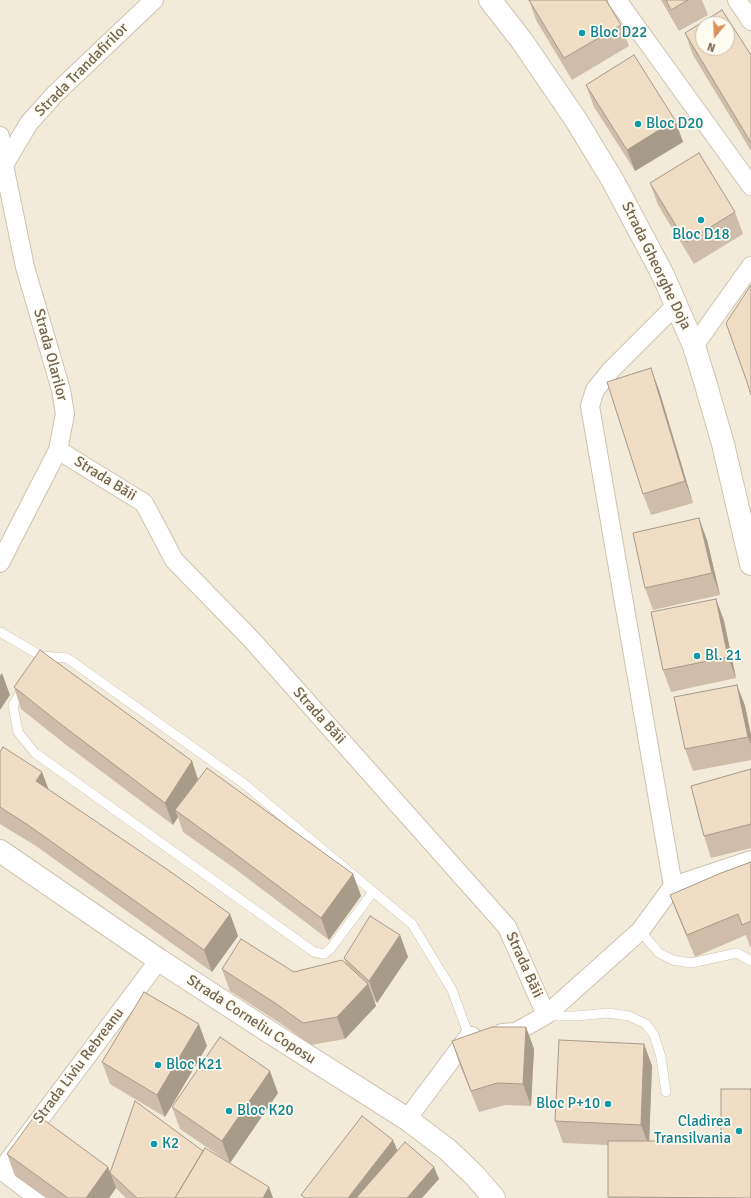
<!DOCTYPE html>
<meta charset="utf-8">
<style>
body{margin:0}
#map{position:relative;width:751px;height:1198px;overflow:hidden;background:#fbf8ea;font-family:Signika,sans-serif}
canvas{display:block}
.north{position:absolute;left:695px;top:16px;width:40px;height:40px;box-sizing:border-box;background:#fefbf1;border:1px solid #c7bfb0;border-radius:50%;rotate:198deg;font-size:11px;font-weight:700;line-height:16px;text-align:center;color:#74644f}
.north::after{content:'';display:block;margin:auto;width:14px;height:18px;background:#db8f59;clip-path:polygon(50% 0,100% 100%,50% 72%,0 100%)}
</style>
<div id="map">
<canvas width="751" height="1198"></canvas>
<div class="north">N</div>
</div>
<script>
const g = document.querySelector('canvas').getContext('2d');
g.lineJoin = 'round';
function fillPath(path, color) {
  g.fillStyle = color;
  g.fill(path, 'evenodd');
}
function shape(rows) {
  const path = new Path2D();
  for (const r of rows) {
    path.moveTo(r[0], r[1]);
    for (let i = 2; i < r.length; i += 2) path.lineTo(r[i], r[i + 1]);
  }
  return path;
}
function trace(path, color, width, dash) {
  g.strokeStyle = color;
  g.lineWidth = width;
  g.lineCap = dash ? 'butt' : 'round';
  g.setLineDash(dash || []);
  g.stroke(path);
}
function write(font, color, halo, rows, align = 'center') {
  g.font = font + ' Signika,sans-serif';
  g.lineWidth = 3.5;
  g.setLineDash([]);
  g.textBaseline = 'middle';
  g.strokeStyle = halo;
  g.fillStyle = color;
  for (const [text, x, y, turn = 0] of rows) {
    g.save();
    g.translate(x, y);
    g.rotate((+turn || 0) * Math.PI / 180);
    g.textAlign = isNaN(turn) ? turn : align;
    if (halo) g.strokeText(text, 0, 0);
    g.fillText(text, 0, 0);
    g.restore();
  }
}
const residential = shape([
 [0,0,751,0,751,1198,0,1198],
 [703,24,727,24,727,48,703,48]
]);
const lane = shape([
 [0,632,41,656,67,658,243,783,412,924,452,990,469,1036],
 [24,687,13,705,18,732,35,753,314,952,324,954,331,948,373,892],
 [640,931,659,953,673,960,691,963,737,953,751,961],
 [548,1016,576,1016,608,1013,629,1016,646,1024,654,1035,661,1057,666,1092]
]);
const street = shape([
 [617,0,751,186],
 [737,0,751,21],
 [0,136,4,165,25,267,61,390,65,414,58,450,0,563],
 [4,165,29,123,55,94,154,0],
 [694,346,751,266],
 [58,450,144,503,174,560,252,640,507,927,546,1015],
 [673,886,751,860],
 [502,1033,516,1032,546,1015,640,931,673,886,590,406,595,390,611,370,677,304],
 [407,1119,469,1036,472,1036],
 [1,1170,38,1198],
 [0,1172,159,960]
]);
const secondary = shape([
 [490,0,522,41,576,120,613,181,663,275,694,346,706,385,723,444,751,564],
 [0,851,159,960,268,1031,407,1119,448,1150,475,1176,494,1198]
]);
const wall = shape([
 [529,0,606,0,621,25,629,46,572,80,536,20],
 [661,0,702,0,708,15,679,31],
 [685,33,751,55,751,151,693,55],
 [586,85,675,120,683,142,635,171,594,107],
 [650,183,735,212,743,234,694,264,658,205],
 [659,390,693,503,651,515,643,494],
 [707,540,720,595,653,610,645,588],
 [716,599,724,621,736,678,671,692,663,670],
 [737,685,745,706,751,735,751,760,693,771,685,749],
 [14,687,192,761,198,779,353,874,361,896,329,940,234,868,183,832,178,817,173,825,65,744,21,709],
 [0,752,42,772,48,789,230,914,238,936,212,972,36,846,0,824],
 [751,769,751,848,711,858,704,836],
 [751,862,751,946,750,947,746,935,695,957,678,916,670,895],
 [400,935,408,957,377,1003,374,1000,376,1006,345,1039,311,1045,283,1025,230,991,222,969,294,972,346,963,344,958],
 [526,1027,534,1049,531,1106,505,1105,479,1112,459,1063,452,1041],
 [644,1044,652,1066,649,1141,751,1198,609,1198,608,1145,563,1143,555,1121],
 [207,1046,165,1117,110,1084,102,1062],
 [278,1093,230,1163,180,1129,172,1107],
 [203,1151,273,1198,126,1198,116,1188,109,1198,46,1198,15,1176,7,1154,108,1167,110,1173]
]);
const shadedWall = shape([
 [675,120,683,142,635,171,627,150],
 [651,368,659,390,693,503,685,481],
 [699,518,707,540,720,595,712,573],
 [716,599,724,621,736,678,728,657],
 [2,673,10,695,0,710,0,676],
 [737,685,745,706,751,735,751,745,748,737],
 [192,761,199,783,175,810,178,817,173,825,165,803],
 [42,772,50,793,36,781],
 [353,874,361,896,329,940,321,918],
 [230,914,238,936,212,972,204,950],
 [400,935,408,957,377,1003,369,981],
 [368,984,376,1006,345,1039,337,1017],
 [199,1024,207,1046,165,1117,157,1095],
 [526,1027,534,1049,531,1106,523,1084],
 [644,1044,652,1066,649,1146,641,1125],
 [270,1071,278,1093,230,1163,222,1141],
 [393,1140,398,1152,362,1198,348,1198],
 [108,1167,116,1188,109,1198,86,1198],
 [434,1167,439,1179,422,1198,407,1198],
 [269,1187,273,1198,263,1198]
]);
const building = shape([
 [529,0,606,0,621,25,564,58,529,0],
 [666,0,688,0,671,10,666,0],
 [722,10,751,55,751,141,750,141,685,33,722,10],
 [703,24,727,24,727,48,703,48,703,24],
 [634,55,675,120,627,150,586,85,634,55],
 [699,153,735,212,686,242,650,183,699,153],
 [751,285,751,395,747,382,726,323,751,285],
 [651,368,685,481,643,494,607,382,651,368],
 [699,518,712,573,645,588,633,533,699,518],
 [716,599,728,657,663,670,651,612,716,599],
 [40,650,192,761,165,803,58,722,14,687,40,650],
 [737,685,748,737,685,749,674,697,737,685],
 [3,747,42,772,36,781,168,870,230,914,204,950,28,825,0,807,0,752,3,747],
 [207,768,353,874,321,918,226,847,175,810,207,768],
 [751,769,751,824,704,836,691,786,751,769],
 [751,862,751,921,742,925,738,914,687,935,670,895,721,873,751,862],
 [370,916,400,935,369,981,344,958,370,916],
 [241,939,294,972,342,960,368,984,337,1017,303,1023,275,1003,222,969,241,939],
 [144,992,199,1024,157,1095,102,1062,144,992],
 [492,1027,526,1027,523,1084,497,1083,471,1091,452,1041,492,1027],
 [220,1037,270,1071,222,1141,172,1107,220,1037],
 [559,1040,644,1044,641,1125,555,1121,559,1040],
 [721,1089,751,1089,751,1198,608,1197,608,1141,721,1141,721,1089],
 [135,1101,203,1151,175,1198,137,1198,110,1173,135,1101],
 [36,1114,108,1167,86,1198,68,1198,7,1154,36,1114],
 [362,1116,393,1140,348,1198,305,1198,301,1195,362,1116],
 [405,1142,434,1167,407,1198,356,1198,405,1142],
 [205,1148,269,1187,263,1198,175,1198,205,1148]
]);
const markers = [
 [582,33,4,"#0f9aa8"],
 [638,124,4,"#0f9aa8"],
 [701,220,4,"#0f9aa8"],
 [697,656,4,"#0f9aa8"],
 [158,1065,4,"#0f9aa8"],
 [608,1104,4,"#0f9aa8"],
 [229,1111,4,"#0f9aa8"],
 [739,1131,4,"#0f9aa8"],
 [154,1144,4,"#0f9aa8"]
];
const cultureNames = [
 ["Bloc D22",590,33],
 ["Bloc D20",646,124],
 ["Bloc D18",701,235,"center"],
 ["Bl. 21",705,656],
 ["Bloc K21",166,1065],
 ["Bloc P+10",600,1104,"right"],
 ["Bloc K20",237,1111],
 ["Cladirea",731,1122,"right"],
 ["Transilvania",731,1139,"right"],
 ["K2",162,1144]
];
const streetNames = [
 ["Strada Trandafirilor",82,70,-45],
 ["Strada Gheorghe Doja",656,266,64],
 ["Strada Olarilor",50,355,75],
 ["Strada Băii",105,479,32],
 ["Strada Băii",319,716,48],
 ["Strada Băii",524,965,66],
 ["Strada Corneliu Coposu",251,1020,33],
 ["Strada Liviu Rebreanu",79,1066,-53]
];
fillPath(residential, '#f2ebd9');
trace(lane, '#cdc3b1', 10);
trace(street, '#cdc3b1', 20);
trace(secondary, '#cfc3ae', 24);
trace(lane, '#fff', 9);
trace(street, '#fff', 18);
trace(secondary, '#fff', 22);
fillPath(wall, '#cebea9');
fillPath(shadedWall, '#a79b89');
fillPath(building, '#efddc4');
trace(building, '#a79b89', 1);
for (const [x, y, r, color] of markers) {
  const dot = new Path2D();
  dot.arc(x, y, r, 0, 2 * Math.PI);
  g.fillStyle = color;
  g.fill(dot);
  trace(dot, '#fefbf1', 1.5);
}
write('15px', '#0d838f', '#fefbf1', cultureNames, 'left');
write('15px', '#74644f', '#fefbf1', streetNames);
</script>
